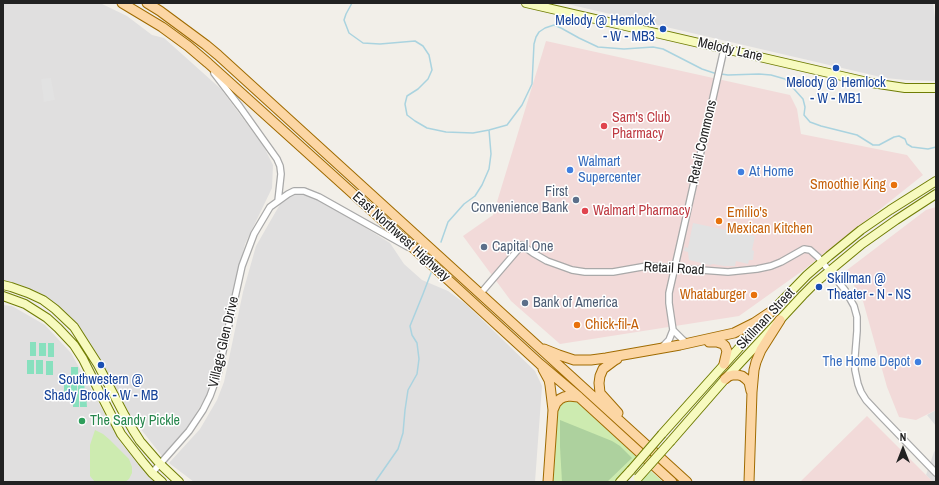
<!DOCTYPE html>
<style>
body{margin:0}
#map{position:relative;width:939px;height:485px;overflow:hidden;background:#f2efe9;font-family:"Archivo Narrow",sans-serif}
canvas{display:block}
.frame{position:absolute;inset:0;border:4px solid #222;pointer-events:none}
.north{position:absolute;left:883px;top:429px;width:40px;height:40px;-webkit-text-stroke:3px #fff;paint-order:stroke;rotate:0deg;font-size:11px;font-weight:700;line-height:16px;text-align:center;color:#222}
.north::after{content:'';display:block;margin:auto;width:14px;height:18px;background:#222;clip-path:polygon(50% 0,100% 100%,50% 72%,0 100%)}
</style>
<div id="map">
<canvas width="939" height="485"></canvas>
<div class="frame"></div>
<div class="north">N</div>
</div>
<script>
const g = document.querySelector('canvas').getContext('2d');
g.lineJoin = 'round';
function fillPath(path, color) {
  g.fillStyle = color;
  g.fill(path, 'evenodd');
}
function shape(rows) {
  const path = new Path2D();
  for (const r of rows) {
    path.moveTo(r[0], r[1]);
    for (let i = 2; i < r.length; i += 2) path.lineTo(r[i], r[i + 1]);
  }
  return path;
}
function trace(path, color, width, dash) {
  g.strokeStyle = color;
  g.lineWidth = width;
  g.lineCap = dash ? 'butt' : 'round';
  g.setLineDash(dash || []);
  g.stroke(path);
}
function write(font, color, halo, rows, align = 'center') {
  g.font = font + ' "Archivo Narrow",sans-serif';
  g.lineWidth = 3;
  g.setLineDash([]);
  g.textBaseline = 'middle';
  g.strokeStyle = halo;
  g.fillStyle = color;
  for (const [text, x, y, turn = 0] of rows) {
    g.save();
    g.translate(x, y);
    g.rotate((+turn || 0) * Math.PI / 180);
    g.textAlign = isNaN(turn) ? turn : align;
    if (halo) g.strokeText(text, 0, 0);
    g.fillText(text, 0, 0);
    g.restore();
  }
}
const residential = shape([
 [3,3,100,3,127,16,152,35,164,38,221,89,264,147,273,165,272,188,245,244,210,390,184,433,162,456,132,418,92,346,74,321,49,300,21,285,3,280],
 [563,3,933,3,936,25,936,81,906,80,885,78],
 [285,192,313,195,390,243,404,264,422,280,448,291,467,305,535,371,542,386,535,482,194,482,169,463,200,429,217,400,224,382,243,292,256,246,279,206],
 [3,305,12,306,45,325,71,353,121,443,153,479,157,482,3,482],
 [936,410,936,426,927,415],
 [936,450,936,482,933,482,926,475,934,452]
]);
const commercial = shape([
 [546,41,790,95,797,109,801,134,907,155,923,175,805,269,739,316,560,344,511,301,463,236,493,215],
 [936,207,936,410,916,420,899,417,887,387,863,301,847,274,847,270,926,210],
 [867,416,933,482,800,482]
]);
const grass = shape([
 [562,400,576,401,637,457,614,482,551,482,556,409],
 [95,430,103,434,110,440,129,459,132,467,132,473,129,479,125,482,95,482,90,476,90,445],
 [651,471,663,482,640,482]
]);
const forest = shape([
 [560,420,612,441,620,446,632,458,607,482,562,482,560,447]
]);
const pitch = shape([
 [30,342,36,342,36,356,30,356],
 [39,343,46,343,46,356,39,356],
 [48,343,54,343,54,357,48,357],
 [27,360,34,360,34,374,27,374],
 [36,360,43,360,43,374,36,374],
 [46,361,53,361,53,375,46,375],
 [71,367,78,367,78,380,71,380],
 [64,381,70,381,70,393,64,393],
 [71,381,77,381,77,394,71,394],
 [78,381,84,381,85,394,79,394,79,407,73,407,73,394,78,394],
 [80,394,86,394,87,407,80,407]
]);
const parking = shape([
 [51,78,55,100,44,102,41,79],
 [693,223,755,236,752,250,754,251,753,260,749,260,748,264,736,261,735,266,724,266,713,264,710,265,689,260,688,252,684,251,685,247,688,248]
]);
const stream = shape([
 [352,3,346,14,344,20,349,33,363,43,380,44,415,41,423,46,429,55,432,70,428,79,418,89,407,96,405,104,407,115,415,121,427,128,446,132,473,133,489,130,507,125,522,105,532,84,534,44,536,37,539,32,545,28,554,25,561,28,579,38,598,47,624,49,653,47,663,49,702,69,717,74],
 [721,74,728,75,759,74,771,75,785,79,803,99,805,107,804,115,810,122,821,126,857,135,873,145,879,145,894,137,899,136,905,139,907,144,912,147,928,149,936,147],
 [441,242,448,222,464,204,475,196,482,185,489,169,491,154,489,130],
 [375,482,398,449,403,433,405,410,408,390,417,374,419,359,417,343,412,335,410,326,423,294,431,273]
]);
const street = shape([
 [214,73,240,107,277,159,280,166,281,174,278,201],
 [480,294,522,245,533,253,547,261,561,266,572,270,585,272,613,272,647,266,728,272,757,269,771,266,781,262,804,249,810,250,818,257,845,290,854,306,857,317,857,331,855,356,855,370,858,384,861,392,866,400,880,415,936,473],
 [673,330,683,340,687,343],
 [663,346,669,340,673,330,669,303,669,293,724,49],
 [152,473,189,431,203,410,210,396,218,374,242,266,254,234,270,207,288,194,294,191,304,191,319,197,408,247]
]);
const secondary = shape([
 [526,3,872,83,905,88,936,88],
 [3,285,11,287,28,293,43,300,55,309,74,327,97,363,125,416,133,430,140,441,160,464,179,482],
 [3,296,25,304,47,318,58,328,74,345,83,359,99,391,121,434,142,461,152,473,162,482],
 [662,434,772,311,807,275,829,256,861,230,890,210,936,181],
 [671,441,725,379,803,295,815,283,862,244,896,220,936,194],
 [620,482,631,470]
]);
const primary = shape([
 [122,3,162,27,188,46,208,63,421,255,540,364,579,397,672,482],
 [147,3,160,11,206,45,218,55,687,482],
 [709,342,717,342,723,344,725,346,727,351,724,364],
 [544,349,559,355,574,360,591,360,606,358,680,345,734,333,754,323,772,311],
 [617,359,615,360,603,369,600,376,599,383,600,393,618,413],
 [543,369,549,380,550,385,553,410,548,482],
 [725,379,729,376,733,375,738,375,742,376,746,379,749,382,751,391],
 [553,410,556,403,560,399,564,397,569,396,578,397],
 [749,482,752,392,754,370,756,362,761,350,780,320]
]);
const secondaryBridge = shape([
 [631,470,662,434],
 [638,478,671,441]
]);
const markers = [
 [663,29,4,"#1a4fb4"],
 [836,68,4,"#1a4fb4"],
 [604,126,4,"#e0444e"],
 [570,170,4,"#3f7fe0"],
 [741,172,4,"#3f7fe0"],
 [894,185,4,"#e8710a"],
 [576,200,4,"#5c6f8a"],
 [585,211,4,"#e0444e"],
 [719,221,4,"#e8710a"],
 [484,247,4,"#5c6f8a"],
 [819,287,4,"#1a4fb4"],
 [754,295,4,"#e8710a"],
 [525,303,4,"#5c6f8a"],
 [577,325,4,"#e8710a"],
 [918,362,4,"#3f7fe0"],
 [101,365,4,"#1a4fb4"],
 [82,421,4,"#2e9e5b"]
];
const transitNames = [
 ["Melody @ Hemlock",655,21,"right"],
 ["- W - MB3",655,37,"right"],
 ["Melody @ Hemlock",836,83],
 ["- W - MB1",836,99],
 ["Skillman @",827,279,"left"],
 ["Theater - N - NS",827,295,"left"],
 ["Southwestern @",101,380],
 ["Shady Brook - W - MB",101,396]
];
const streetNames = [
 ["Melody Lane",730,50,13],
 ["Retail Commons",703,142,-77],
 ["East Northwest Highway",401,237,42],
 ["Retail Road",674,269,3],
 ["Skillman Street",766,319,-47],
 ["Village Glen Drive",224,342,-77]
];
const healthNames = [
 ["Sam's Club",612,118],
 ["Pharmacy",612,134],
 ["Walmart Pharmacy",593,211]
];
const shopNames = [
 ["Walmart",578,162],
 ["Supercenter",578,178],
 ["At Home",749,172],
 ["The Home Depot",910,362,"right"]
];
const foodNames = [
 ["Smoothie King",886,185],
 ["Emilio's",727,213,"left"],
 ["Mexican Kitchen",727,229,"left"],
 ["Whataburger",746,295],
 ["Chick-fil-A",585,325,"left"]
];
const serviceNames = [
 ["First",568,192,"right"],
 ["Convenience Bank",568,208,"right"],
 ["Capital One",492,247],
 ["Bank of America",533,303]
];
const leisureNames = [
 ["The Sandy Pickle",90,421]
];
fillPath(residential, '#e0dfdf');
fillPath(commercial, '#f2dad9');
fillPath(grass, '#cdebb0');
fillPath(forest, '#add19e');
fillPath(pitch, '#88e0be');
fillPath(parking, '#e2e2e2');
trace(stream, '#aad3df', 1.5);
trace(street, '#a9a9a9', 8);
trace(secondary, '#707d05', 10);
trace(primary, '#a06b00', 11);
trace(street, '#fff', 5.5);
trace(secondary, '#f7fabf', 8);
trace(primary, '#fcd6a4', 9);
trace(secondaryBridge, '#707d05', 10, []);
trace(secondaryBridge, '#f7fabf', 8);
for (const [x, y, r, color] of markers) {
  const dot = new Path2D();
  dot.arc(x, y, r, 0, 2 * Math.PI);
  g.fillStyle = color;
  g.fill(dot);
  trace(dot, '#fff', 1.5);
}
write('14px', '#164399', '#fff', transitNames);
write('14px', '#222', '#fff', streetNames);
write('14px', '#be3a42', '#fff', healthNames, 'left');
write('14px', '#366cbe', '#fff', shopNames, 'left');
write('14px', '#c56008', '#fff', foodNames, 'right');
write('14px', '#4e5e75', '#fff', serviceNames, 'left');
write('14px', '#27864d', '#fff', leisureNames, 'left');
</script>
